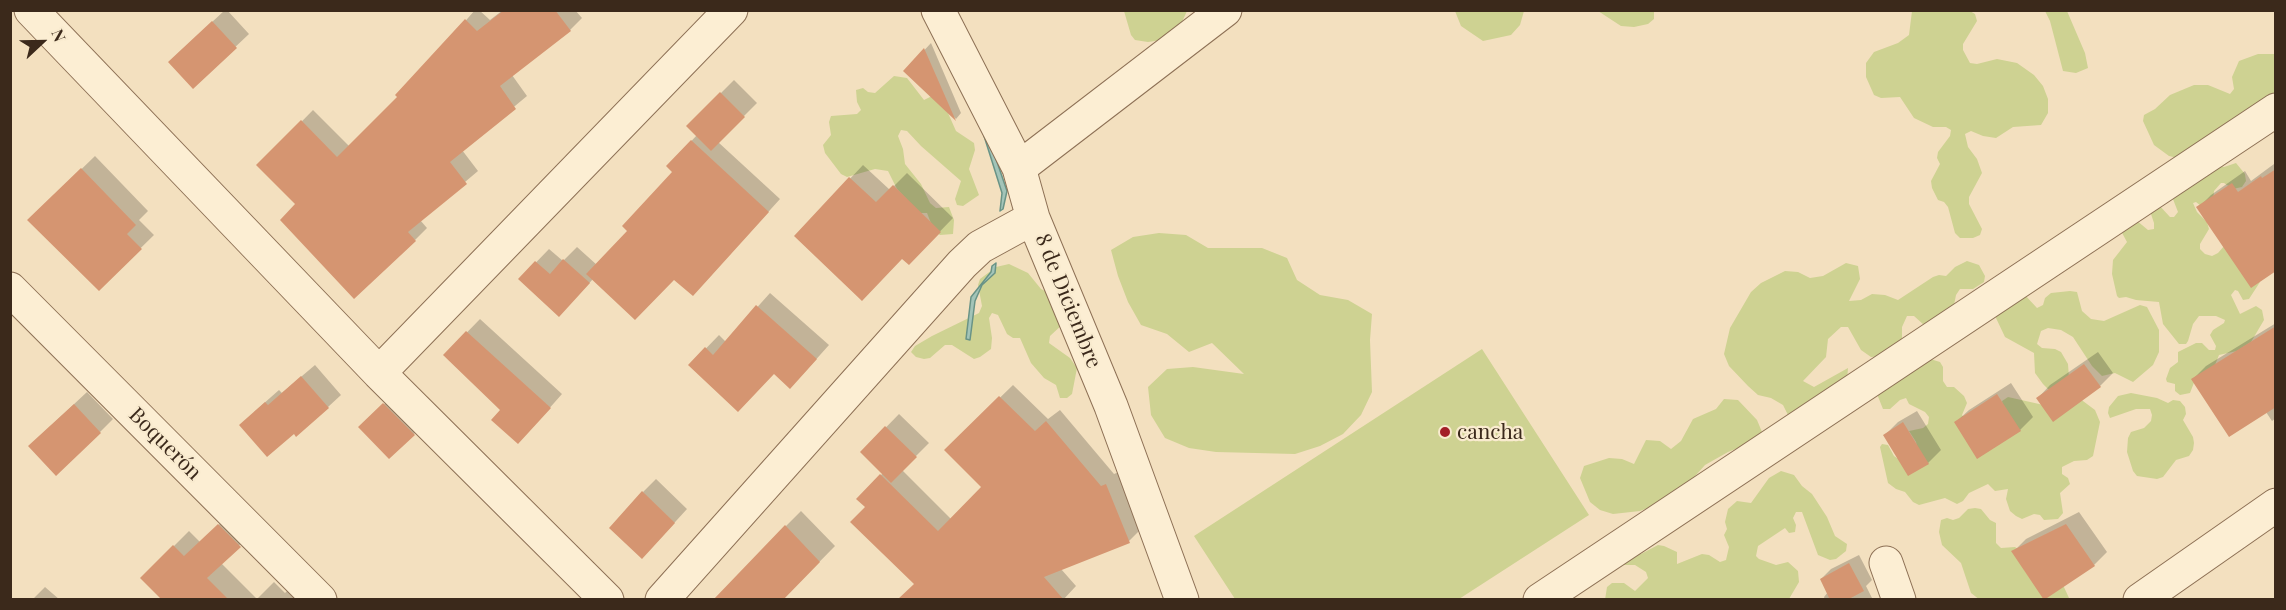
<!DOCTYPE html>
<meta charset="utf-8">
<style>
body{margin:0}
#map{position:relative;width:2286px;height:610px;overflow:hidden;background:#f3e0bf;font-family:"Playfair Display",serif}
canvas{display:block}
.frame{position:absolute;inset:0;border:12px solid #3b291b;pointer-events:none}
.north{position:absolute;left:12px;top:12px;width:60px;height:60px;-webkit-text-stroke:4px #f9ebcf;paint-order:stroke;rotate:68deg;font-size:16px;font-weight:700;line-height:24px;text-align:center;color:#3b291b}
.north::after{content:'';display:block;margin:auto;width:21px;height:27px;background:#3b291b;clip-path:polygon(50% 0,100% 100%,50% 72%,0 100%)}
</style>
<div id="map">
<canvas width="2286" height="610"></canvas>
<div class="frame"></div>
<div class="north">N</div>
</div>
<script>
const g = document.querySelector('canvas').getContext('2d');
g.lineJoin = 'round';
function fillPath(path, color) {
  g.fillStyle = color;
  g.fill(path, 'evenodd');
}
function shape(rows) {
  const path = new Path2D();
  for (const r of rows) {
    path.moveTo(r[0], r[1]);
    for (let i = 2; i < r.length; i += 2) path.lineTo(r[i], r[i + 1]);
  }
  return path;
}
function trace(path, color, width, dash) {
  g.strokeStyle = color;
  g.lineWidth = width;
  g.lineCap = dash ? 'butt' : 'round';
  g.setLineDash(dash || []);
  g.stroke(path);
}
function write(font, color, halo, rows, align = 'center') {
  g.font = font + ' "Playfair Display",serif';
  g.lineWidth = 4.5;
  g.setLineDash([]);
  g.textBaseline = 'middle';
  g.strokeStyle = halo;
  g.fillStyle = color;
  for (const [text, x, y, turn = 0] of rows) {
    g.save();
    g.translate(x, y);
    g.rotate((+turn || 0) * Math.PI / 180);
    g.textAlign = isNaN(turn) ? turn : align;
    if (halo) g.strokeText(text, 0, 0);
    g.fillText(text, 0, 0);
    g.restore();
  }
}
const green = shape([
 [1654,10,1654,19,1648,24,1634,27,1621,26,1598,11],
 [1124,11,1187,11,1182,22,1162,40,1148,42,1135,40,1131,35],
 [1455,11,1524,10,1524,11,1520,25,1511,35,1483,41,1461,26],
 [1912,11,1970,11,1975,14,1977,21,1963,44,1963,50,1970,63,1977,64,1997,59,2017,63,2034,75,2043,86,2048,99,2048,113,2041,125,2013,127,1996,138,1983,136,1971,131,1965,134,1968,147,1977,159,1982,173,1969,197,1969,204,1982,229,1980,235,1973,238,1960,238,1955,233,1948,207,1944,202,1938,200,1932,188,1931,181,1940,164,1937,158,1938,152,1950,136,1951,130,1946,127,1933,127,1914,118,1900,97,1881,98,1874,95,1866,77,1866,63,1874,52,1898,43,1909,35],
 [2045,11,2067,11,2085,53,2088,68,2076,73,2063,71,2050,21],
 [2258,54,2275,54,2275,96,2242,112,2215,136,2182,159,2169,156,2154,145,2143,121,2144,115,2155,109,2170,95,2194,85,2208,85,2230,94,2234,89,2232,77,2239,61],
 [894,76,907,78,924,100,936,94,948,113,956,131,974,143,975,150,969,169,979,195,963,206,957,205,955,199,961,181,921,146,907,131,901,130,898,136,903,149,905,164,921,184,930,203,936,208,949,207,954,220,953,234,940,235,934,231,927,213,919,213,897,189,888,171,875,169,847,177,841,174,825,153,823,145,831,135,829,122,831,116,857,114,861,110,857,102,856,90,863,88,868,92,875,93],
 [2236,163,2245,174,2246,181,2242,187,2233,189,2224,183,2221,183,2214,191,2213,202,2201,206,2196,202,2193,203,2197,212,2207,222,2209,229,2200,244,2200,249,2205,254,2212,256,2218,253,2225,245,2260,282,2249,299,2243,300,2238,291,2235,290,2231,295,2240,314,2256,306,2262,310,2264,320,2251,342,2237,351,2219,355,2215,365,2195,380,2190,393,2180,395,2175,391,2175,384,2167,382,2166,379,2170,368,2178,362,2178,352,2196,343,2202,343,2209,350,2215,350,2216,346,2210,335,2213,330,2224,323,2225,320,2216,316,2199,316,2193,324,2188,341,2186,344,2179,344,2163,324,2159,302,2136,300,2126,297,2119,298,2117,296,2112,274,2113,260,2127,242,2121,231,2136,220,2148,230,2154,229,2154,223,2150,211,2158,204,2170,217,2174,217,2178,212,2171,194,2221,166,2224,167],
 [1159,233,1186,235,1208,248,1262,248,1287,258,1297,280,1320,295,1348,300,1372,314,1370,340,1372,392,1361,415,1343,434,1320,446,1295,454,1216,452,1189,448,1165,438,1151,415,1148,387,1167,369,1193,367,1244,374,1212,343,1189,352,1167,334,1141,325,1128,302,1118,276,1111,250,1133,237],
 [1967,261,1979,265,1985,276,1984,282,1973,289,1960,289,1956,295,1952,315,1931,326,1924,325,1914,316,1907,316,1902,327,1902,341,1884,356,1871,357,1861,350,1848,327,1841,327,1828,339,1826,357,1803,381,1814,387,1848,368,1847,381,1789,417,1783,405,1771,398,1758,395,1748,386,1729,366,1724,354,1730,328,1751,292,1761,283,1785,271,1798,272,1810,278,1823,276,1846,263,1858,266,1860,279,1849,301,1861,300,1872,294,1885,295,1898,300,1933,277,1939,275,1946,276,1955,267],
 [1009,264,1028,273,1041,289,1047,292,1064,323,1050,336,1049,343,1070,358,1077,368,1072,394,1067,398,1060,398,1056,385,1044,378,1031,363,1020,338,1013,338,1007,334,998,315,992,313,989,318,992,338,991,349,980,357,974,359,952,345,945,345,930,358,924,359,916,357,911,352,915,346,932,336,979,313,982,306,978,285,980,279,996,267],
 [2070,291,2077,292,2082,311,2091,319,2104,321,2140,305,2147,307,2159,330,2159,352,2153,365,2133,382,2115,373,2102,376,2092,366,2073,337,2061,330,2048,328,2041,331,2037,344,2042,348,2055,349,2061,352,2068,364,2069,378,2056,389,2048,389,2043,384,2035,373,2034,353,2005,337,1996,318,1995,311,2024,294,2037,308,2043,305,2045,298,2051,293],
 [1482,349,1589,515,1459,599,1235,599,1194,536],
 [1927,358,1940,362,1943,367,1943,381,1947,387,1954,387,1964,396,1967,403,1962,415,1966,421,2003,407,2002,401,2008,397,2048,406,2079,398,2095,410,2100,422,2093,456,2087,460,2074,461,2062,467,2062,474,2068,478,2070,484,2060,493,2063,513,2058,519,2044,520,2040,515,2034,514,2022,519,2016,516,2010,511,2006,499,2008,489,1995,491,1988,484,1969,493,1963,501,1957,504,1945,498,1919,505,1913,502,1905,492,1896,489,1888,483,1880,447,1882,444,1888,445,1894,456,1897,458,1917,448,1916,442,1909,431,1923,428,1928,424,1929,417,1925,412,1909,404,1906,398,1900,400,1890,409,1883,409,1877,394],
 [2131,393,2157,398,2168,403,2173,400,2180,401,2185,407,2186,414,2183,420,2193,437,2194,443,2193,450,2189,456,2176,460,2163,477,2157,479,2137,476,2133,471,2127,452,2128,438,2131,432,2144,428,2151,421,2152,415,2150,409,2136,409,2110,418,2108,413,2109,407,2118,396],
 [1724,399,1738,400,1757,420,1762,432,1753,442,1728,452,1705,465,1687,485,1653,506,1640,511,1613,514,1600,510,1590,502,1580,478,1584,466,1609,458,1622,459,1634,464,1646,440,1660,441,1671,449,1681,441,1693,419,1716,409],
 [1781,471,1794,475,1802,486,1812,494,1827,517,1835,536,1847,544,1846,551,1836,559,1830,560,1818,555,1802,512,1796,512,1793,518,1796,525,1795,532,1789,533,1785,528,1758,546,1756,556,1759,559,1776,565,1788,562,1798,571,1799,582,1789,599,1605,600,1607,587,1612,583,1624,583,1635,591,1648,578,1646,572,1635,565,1616,565,1635,550,1641,554,1658,545,1664,546,1677,552,1677,564,1702,554,1709,555,1720,562,1726,560,1729,547,1724,535,1727,529,1725,522,1728,509,1737,501,1751,503,1769,478],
 [1975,508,1981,509,1990,520,1996,523,1996,543,2001,548,2015,547,2021,551,2025,571,2032,581,2063,585,2069,598,2072,599,1980,600,1971,593,1961,563,1942,545,1939,532,1941,520,1947,518,1953,520,1959,518,1968,509]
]);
const water = shape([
 [979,120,983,121,1007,191,1003,209,1000,211,1002,193,979,120],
 [996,263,995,273,982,285,975,301,970,340,966,339,971,297,991,272,992,266,996,263]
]);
const shadow = shape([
 [225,10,227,10,249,34,193,87,183,49],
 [475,10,479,10,490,20,503,10,575,10,582,18,570,30,512,75,527,96,462,150,478,171,420,220,427,228,415,240,298,204,259,165,313,110,350,147,399,97],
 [931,43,961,113,956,119,905,71],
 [734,80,757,103,718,142,780,199,705,282,674,278,593,279,572,302,520,279,549,249,563,261,577,247,597,265,629,231,674,172,668,166,697,135,688,126],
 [95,156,148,211,139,220,154,235,99,289,29,220],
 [2274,164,2276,166,2276,269,2198,208,2211,195,2245,171,2251,181],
 [863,165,890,190,907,173,953,218,922,250,903,257,796,236],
 [770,293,829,345,803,374,690,365,719,335,726,342],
 [480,319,562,394,531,429,502,410,445,355],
 [2276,323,2276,418,2272,421,2266,412,2193,379,2206,366],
 [2098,352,2113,373,2100,386,2038,398,2050,385],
 [315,365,341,395,328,407,254,412,279,390,282,393],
 [2011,383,2033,417,2020,430,1956,422,1969,410],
 [1013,385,1048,419,1060,410,1114,474,1119,472,1142,528,1129,541,1061,569,1076,586,1063,600,915,584,867,507,858,499,883,473,862,452,899,414,929,443,902,470,951,519,983,487,946,450],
 [87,392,113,419,100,432,43,433],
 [397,392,426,421,414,434,360,427],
 [1917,411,1941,450,1928,463,1885,435,1898,422],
 [656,479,687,509,655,544,643,492],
 [234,511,254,531,221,563,257,599,274,582,285,593,288,590,298,600,164,600,142,578,189,531,200,542],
 [801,511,835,546,782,600,786,526],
 [2079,512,2107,552,2094,565,2013,552,2026,539],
 [1859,555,1872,580,1866,586,1873,600,1825,600,1824,597,1828,592,1821,579,1831,569],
 [45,587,60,600,32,600]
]);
const building = shape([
 [504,10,555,10,571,31,500,86,516,109,450,162,467,184,408,232,416,241,354,299,280,220,295,204,256,165,301,120,337,157,397,97,395,95,465,19,477,31],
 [212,21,237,48,193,89,168,62],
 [924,48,956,121,903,71],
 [720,92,745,117,711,151,686,126],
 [691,140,769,212,693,296,674,280,635,320,586,274,627,231,622,226,672,172,666,166],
 [81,168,136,225,127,234,142,249,99,291,27,220],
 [2276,169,2276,271,2251,288,2196,207,2232,183,2238,192,2261,176,2262,178],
 [849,177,876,202,893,185,941,232,909,265,902,259,862,301,794,236],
 [563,259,590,283,559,317,518,279,535,261,550,274],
 [756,305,817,359,790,389,774,374,738,412,688,365,705,347,713,355],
 [2276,326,2276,407,2229,437,2191,379],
 [466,331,551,408,518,444,491,420,500,410,443,355],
 [2084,364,2101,387,2053,422,2036,398],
 [301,376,329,408,296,437,294,434,267,457,239,425,265,402,268,405],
 [1997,394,2021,431,1977,459,1954,422],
 [999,396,1035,431,1046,421,1101,486,1106,484,1130,543,1044,577,1064,600,897,600,914,584,850,522,865,507,856,499,880,474,938,531,981,487,944,450],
 [383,403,415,435,389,459,358,427],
 [74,404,101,433,56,476,28,446],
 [1903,422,1929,464,1908,476,1883,435],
 [885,426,917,457,891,483,860,452],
 [642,491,675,523,642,559,609,528],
 [218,524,241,547,207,578,229,600,162,600,140,578,173,545,184,556],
 [2066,524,2095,566,2044,600,2011,551],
 [785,525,820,562,783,600,713,600],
 [1849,563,1864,591,1847,600,1830,600,1820,579]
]);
const minor = shape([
 [31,10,379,373,607,600],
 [938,10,1019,168,1033,218,1111,406,1182,600],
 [1019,168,1225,10],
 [10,289,320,600],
 [379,373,731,10],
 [1886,563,1899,600],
 [662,600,962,264,980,247,1033,218],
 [1540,600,2276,110],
 [2140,600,2276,505]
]);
const markers = [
 [1445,432,6,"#a31e27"]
];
const streetNames = [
 ["8 de Diciembre",1068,301,68],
 ["Boquerón",165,444,45]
];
const poiNames = [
 ["cancha",1457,432]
];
fillPath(green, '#ced292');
fillPath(water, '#a3c4b8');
trace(water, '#699386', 1.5);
fillPath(shadow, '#0003');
fillPath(building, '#d59571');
trace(minor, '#8d7055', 35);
trace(minor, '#fceed3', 33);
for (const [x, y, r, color] of markers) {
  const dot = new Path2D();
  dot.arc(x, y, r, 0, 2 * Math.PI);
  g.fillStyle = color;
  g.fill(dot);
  trace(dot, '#f9ebcf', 2);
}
write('21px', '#3b291b', '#f9ebcf', streetNames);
write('21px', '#3b291b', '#f9ebcf', poiNames, 'left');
</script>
